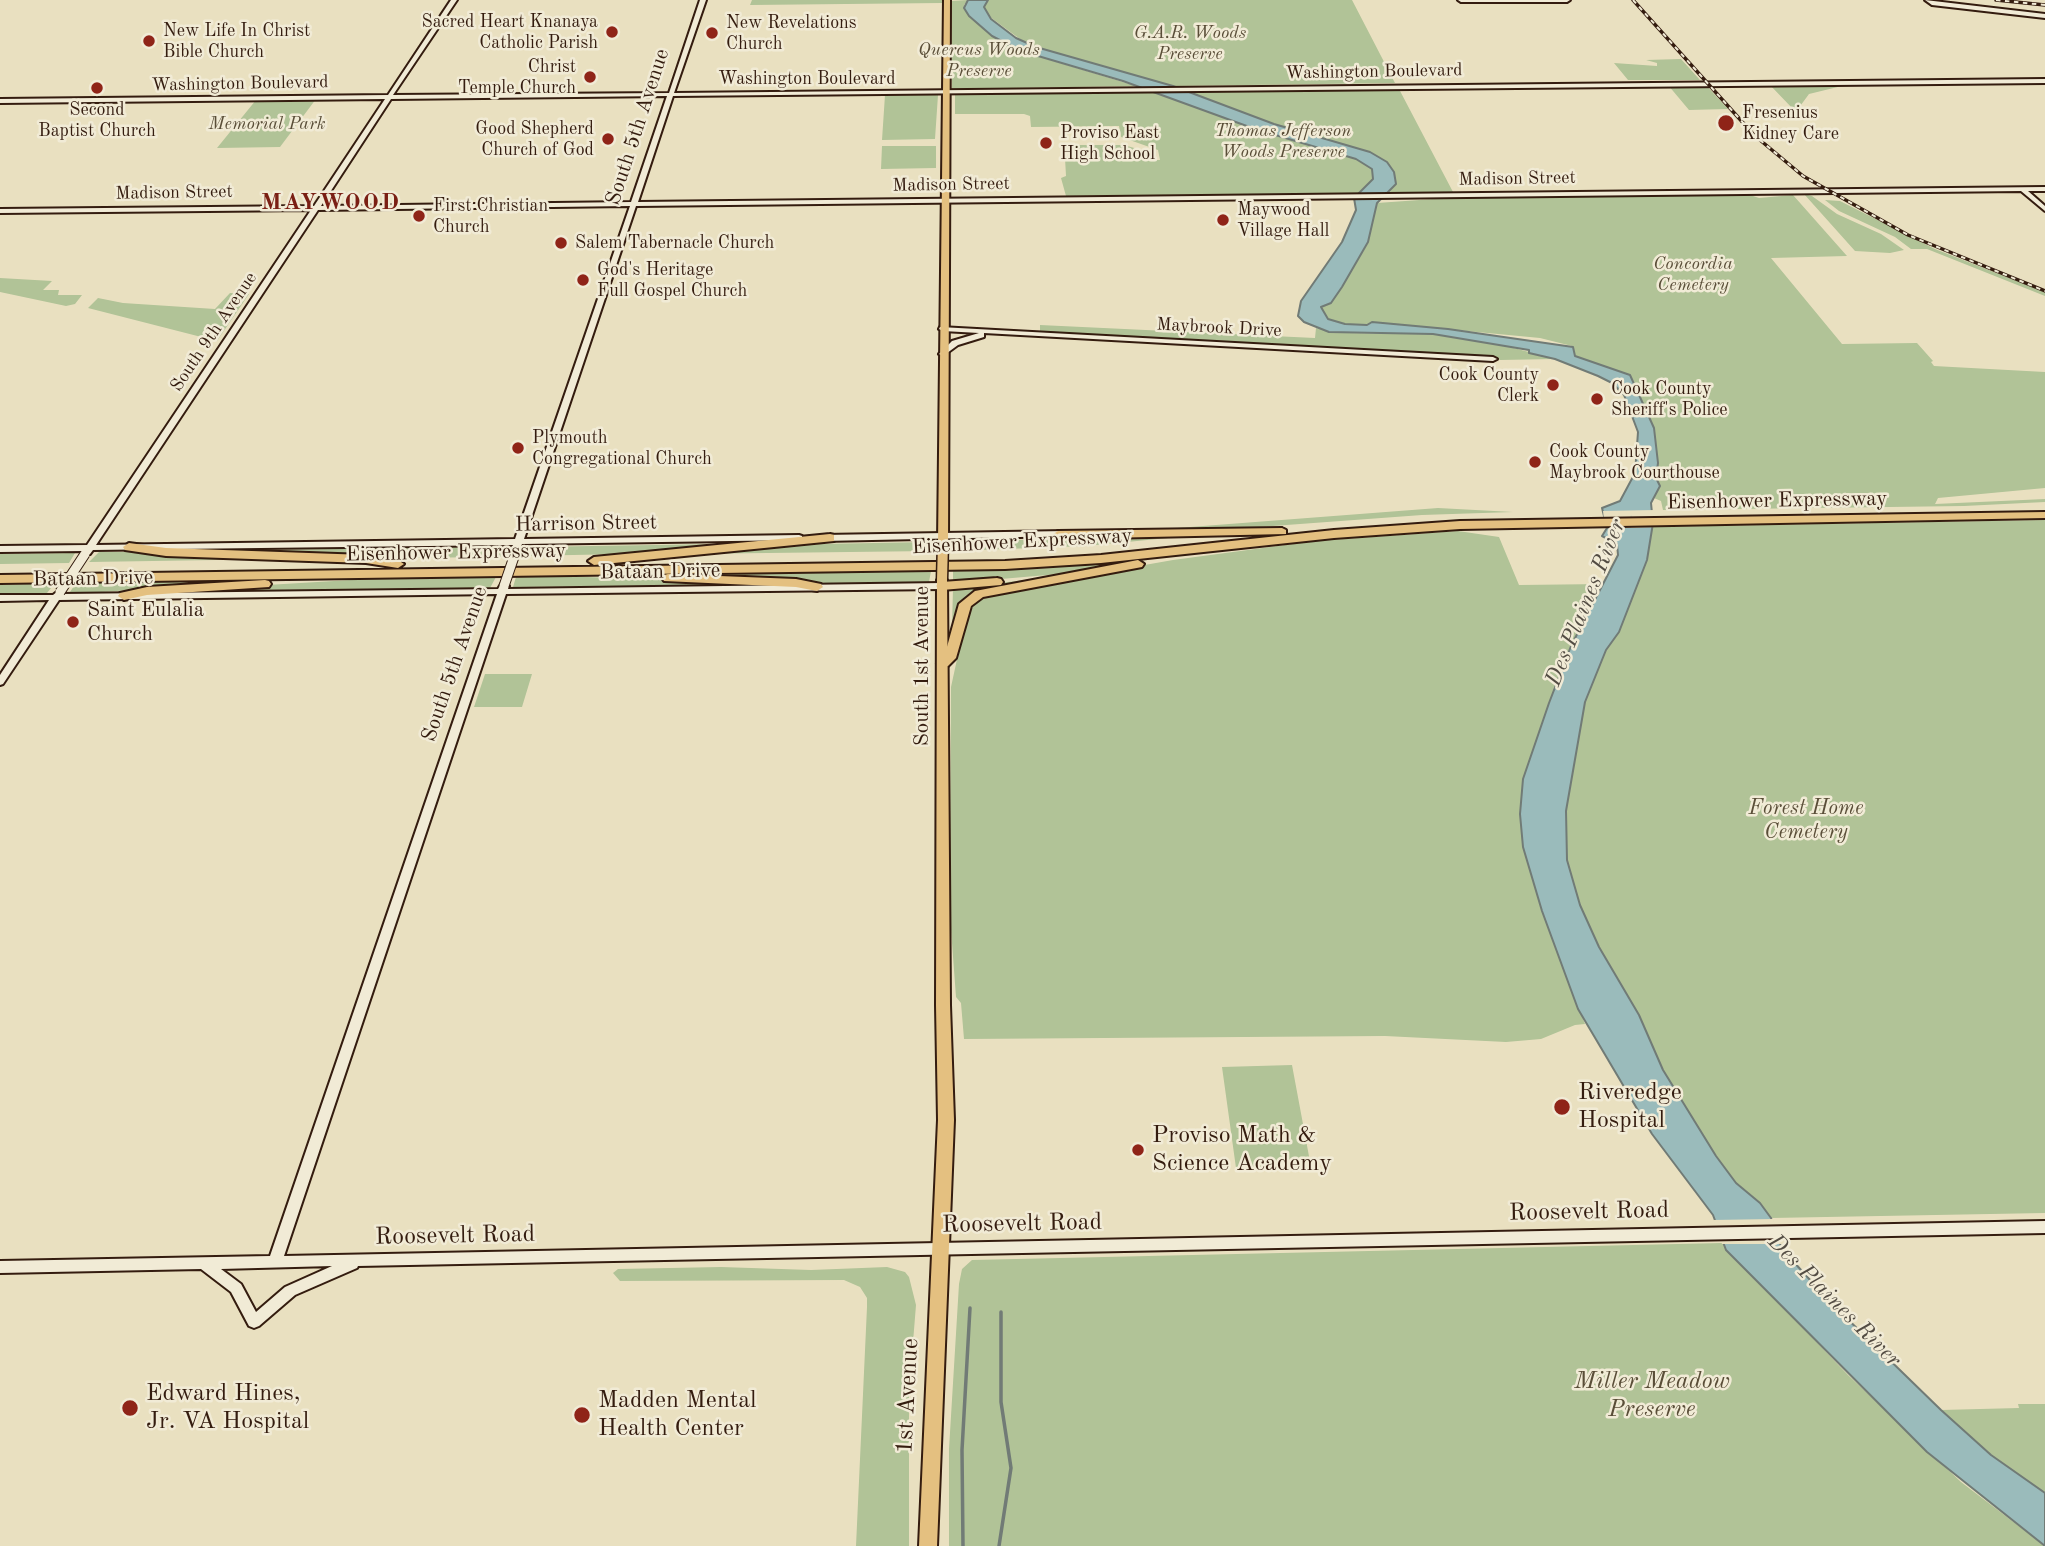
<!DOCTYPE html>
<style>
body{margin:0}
canvas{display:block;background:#e9e0c0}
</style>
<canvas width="2045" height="1546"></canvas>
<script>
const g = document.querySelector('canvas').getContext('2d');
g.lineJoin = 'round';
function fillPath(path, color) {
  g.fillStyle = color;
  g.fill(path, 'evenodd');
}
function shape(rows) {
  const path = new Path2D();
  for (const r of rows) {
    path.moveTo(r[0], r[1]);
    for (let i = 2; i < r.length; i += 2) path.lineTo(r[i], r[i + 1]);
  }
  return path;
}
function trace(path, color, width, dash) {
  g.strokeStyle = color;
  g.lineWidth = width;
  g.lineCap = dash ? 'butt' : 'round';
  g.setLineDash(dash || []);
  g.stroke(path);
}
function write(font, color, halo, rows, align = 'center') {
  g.font = font + ' "Old Standard TT",serif';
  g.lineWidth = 5;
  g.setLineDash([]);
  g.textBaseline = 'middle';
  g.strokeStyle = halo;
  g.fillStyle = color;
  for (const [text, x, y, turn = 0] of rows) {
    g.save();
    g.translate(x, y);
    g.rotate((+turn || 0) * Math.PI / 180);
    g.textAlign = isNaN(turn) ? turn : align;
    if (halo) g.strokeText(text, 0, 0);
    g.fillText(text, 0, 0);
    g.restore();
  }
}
const green = shape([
 [752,0,942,0,942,3,750,5],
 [968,0,964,5,969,16,992,36,1037,56,1136,86,952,89,951,1],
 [988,0,1352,0,1395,83,1173,86,1052,53,1024,42,986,14,984,7],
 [1681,59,1700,80,1628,80,1614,63,1657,66,1657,63,1646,60],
 [1705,84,1728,109,1689,110,1668,85],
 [1769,84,1850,84,1809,94,1798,109,1793,109],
 [1399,89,1453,192,1066,196,1061,178,1066,176,1065,158,1073,157,1071,145,1124,145,1141,150,1148,160,1160,160,1158,150,1121,137,1119,126,1031,127,1030,116,1024,114,955,114,955,94,958,94],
 [885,95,938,95,935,139,882,140],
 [316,99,280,147,217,148,256,100],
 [882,146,936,146,936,168,881,169],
 [1804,194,1812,196,1837,214,1881,234,1904,250,1890,253,1855,251],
 [1750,195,1759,198,1793,195,1847,256,1771,258,1842,344,1917,343,1933,361,1931,362,1934,366,2045,372,2045,488,1938,498,1935,504,2045,499,2045,502,1964,506,1663,510,1661,501,1654,498,1660,486,1656,478,1654,428,1630,375,1575,356,1572,346,1540,338,1372,322,1367,325,1344,324,1328,319,1322,311,1321,307,1331,303,1342,287,1368,243,1377,203,1448,198],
 [1825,200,1840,201,1935,249,2045,292,2045,296,1927,249,1911,249,1895,237,1839,211],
 [0,278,52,281,43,290,59,290,58,295,82,295,75,304,66,306,0,292],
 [230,293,249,294,217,341,88,308,98,298,123,303,215,309],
 [1040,325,1315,338,1316,328,1348,333,1433,334,1495,343,1555,359,1500,360,1491,356,1040,333],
 [1438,508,1513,512,1422,515,1178,533,1177,528],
 [2045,520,2045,1213,1771,1218,1760,1203,1736,1183,1716,1156,1663,1070,1639,1015,1599,947,1580,905,1567,860,1566,811,1585,702,1606,650,1619,632,1647,560,1651,527],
 [1458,531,1499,537,1519,585,1604,584,1571,646,1549,703,1523,779,1520,814,1523,847,1542,911,1585,1024,1575,1025,1541,1039,1506,1042,1385,1036,964,1039,961,1003,956,997,950,916,951,687,969,604,991,592,1173,560,1315,541],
 [1178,537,1086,546,953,551,953,543,956,541],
 [928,542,932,542,932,551,685,554,819,544],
 [780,543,623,554,523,556,528,547],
 [503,547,506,548,503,557,392,558,173,551],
 [99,552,134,552,281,559,89,562],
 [75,553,69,563,0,564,0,554],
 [1132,562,1059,574,966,582,953,580,953,571],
 [931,571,929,582,826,583,669,575],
 [562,576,785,585,513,587,516,577],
 [496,577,490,588,166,591,368,579],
 [1035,579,967,598,952,627,953,588],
 [281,580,101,592,70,592,76,583],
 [55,583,47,593,0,594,0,585],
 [485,674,532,674,522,707,474,707],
 [1292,1065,1311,1167,1236,1168,1222,1067],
 [1722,1243,1848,1375,1961,1482,2045,1546,949,1546,949,1449,959,1284,962,1269,972,1260],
 [721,1267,811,1270,887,1267,905,1272,909,1277,916,1305,909,1392,909,1546,856,1546,867,1307,867,1298,860,1287,844,1280,620,1281,613,1273,618,1269],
 [2018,1404,2045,1404,2045,1493,1991,1455,1941,1410,2019,1408]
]);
const water = shape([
 [968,0,988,0,984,7,991,19,1016,38,1036,47,1173,86,1274,124,1370,152,1387,162,1394,172,1396,184,1377,203,1368,242,1342,287,1331,303,1321,307,1328,319,1345,324,1367,325,1372,322,1448,329,1573,347,1575,356,1630,375,1654,428,1658,463,1656,478,1660,486,1651,503,1653,523,1647,560,1619,632,1606,650,1585,702,1566,811,1567,860,1580,905,1599,947,1639,1015,1663,1070,1716,1156,1736,1183,1760,1203,1771,1218,1782,1249,1831,1303,1941,1410,1991,1455,2045,1493,2045,1546,1927,1452,1726,1250,1713,1215,1652,1134,1578,1009,1542,911,1523,847,1520,814,1523,779,1549,703,1571,646,1618,555,1617,544,1602,536,1607,528,1602,508,1620,501,1635,473,1638,432,1624,395,1612,383,1598,376,1555,359,1529,353,1529,350,1433,334,1329,332,1304,322,1298,316,1301,301,1342,242,1356,210,1354,198,1373,179,1372,169,1356,159,1255,129,1123,81,1021,51,992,36,969,16,964,8,968,0]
]);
const pier = shape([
 [1655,510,1655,527,1630,528,1633,525,1631,515,1630,528,1605,528,1603,511],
 [1773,1219,1783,1244,1722,1244,1713,1220]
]);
const stream = shape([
 [963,1546,962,1450,970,1308],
 [999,1546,1011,1468,1001,1402,1001,1312]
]);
const secondary = shape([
 [451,0,457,0,393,95,669,93,700,0,706,0,674,93,2045,79,2045,83,673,96,638,202,2045,187,2045,191,2028,191,2045,206,2045,211,2021,191,636,206,524,539,799,535,802,536,802,540,522,544,520,549,517,550,514,549,513,545,93,550,90,554,87,555,84,554,83,551,0,552,0,546,87,545,311,210,0,213,0,209,314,206,385,99,0,103,0,99,388,95,451,0],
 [667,96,631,202,321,206,391,99,667,96],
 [630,206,515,539,96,545,318,210,630,206],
 [1458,0,1570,0,1567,2,1461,2,1458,0],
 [1925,0,2045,14,2045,18,1932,5,1925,0],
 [940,327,1493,357,1497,359,1493,361,984,333,984,337,958,345,943,356,939,354,952,341,979,333,943,331,939,329,940,327],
 [1065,531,1069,534,1068,536,823,541,819,538,823,535,1065,531],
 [504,583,509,586,508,589,942,583,947,586,942,589,506,594,284,1256,2045,1221,2045,1233,358,1266,357,1268,295,1295,259,1326,254,1328,249,1326,231,1292,201,1269,0,1273,0,1261,270,1256,497,594,59,600,3,684,0,685,0,675,49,600,0,601,0,595,53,595,58,591,62,594,498,589,501,584,504,583],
 [332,1266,285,1287,256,1312,241,1284,221,1269,332,1266]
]);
const primary = shape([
 [944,0,950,0,948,543,943,546,938,543,944,0],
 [942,577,947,580,950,1005,954,1120,937,1546,919,1546,938,1120,936,1005,937,580,942,577]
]);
const highway = shape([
 [2045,512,2045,518,1460,529,1334,538,1101,563,1005,569,0,583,0,575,1005,561,1101,555,1334,530,1460,521,2045,512],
 [1282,528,1286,530,1286,534,1058,539,1052,535,1058,531,1282,528],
 [830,534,834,535,834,541,594,565,588,561,594,557,830,534],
 [129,543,166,548,366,555,398,560,404,564,398,568,366,563,166,556,125,550,123,547,129,543],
 [1138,560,1144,564,1142,567,983,597,971,606,956,658,948,666,943,667,937,663,945,654,959,604,975,591,1138,560],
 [668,574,796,579,821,584,823,587,817,591,796,587,664,581,662,578,664,575,668,574],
 [997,578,1001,579,1003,582,1001,585,942,590,936,586,942,582,997,578],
 [265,580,269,581,271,584,269,587,147,595,124,600,118,596,120,593,147,587,265,580]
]);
const rail = shape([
 [1633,0,1754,135,1803,176,1908,235,2045,291],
 [1996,0,2045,5]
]);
const secondaryBridge = shape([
 [504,586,517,548],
 [60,592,85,554]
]);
const primaryBridge = shape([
 [942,580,943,543]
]);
const markers = [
 [612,32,7,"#8f2418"],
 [712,33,7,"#8f2418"],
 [149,41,7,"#8f2418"],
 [590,77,7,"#8f2418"],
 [97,88,7,"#8f2418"],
 [1726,123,9,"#8f2418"],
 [608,139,7,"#8f2418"],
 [1046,143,7,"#8f2418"],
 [419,216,7,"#8f2418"],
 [1223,220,7,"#8f2418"],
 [561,243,7,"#8f2418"],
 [583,280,7,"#8f2418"],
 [1553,385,7,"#8f2418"],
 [1597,399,7,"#8f2418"],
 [518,448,7,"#8f2418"],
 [1535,462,7,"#8f2418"],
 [73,622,7,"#8f2418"],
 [1562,1107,9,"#8f2418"],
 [1138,1150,7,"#8f2418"],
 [130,1408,9,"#8f2418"],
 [582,1415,9,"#8f2418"]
];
const farPoinames = [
 ["Sacred Heart Knanaya",598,22,"right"],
 ["Catholic Parish",598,43,"right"],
 ["New Revelations",726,23],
 ["Church",726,44],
 ["New Life In Christ",163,31],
 ["Bible Church",163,52],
 ["Christ",576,67,"right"],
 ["Temple Church",576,88,"right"],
 ["Second",97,110,"center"],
 ["Baptist Church",97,131,"center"],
 ["Fresenius",1742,113],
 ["Kidney Care",1742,134],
 ["Good Shepherd",594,129,"right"],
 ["Church of God",594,150,"right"],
 ["Proviso East",1060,133],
 ["High School",1060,154],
 ["First Christian",433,206],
 ["Church",433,227],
 ["Maywood",1237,210],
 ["Village Hall",1237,231],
 ["Salem Tabernacle Church",575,243],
 ["God's Heritage",597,270],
 ["Full Gospel Church",597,291],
 ["Cook County",1539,375,"right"],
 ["Clerk",1539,396,"right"],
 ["Cook County",1611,389],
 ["Sheriff's Police",1611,410],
 ["Plymouth",532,438],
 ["Congregational Church",532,459],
 ["Cook County",1549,452],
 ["Maybrook Courthouse",1549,473]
];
const farParknames = [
 ["G.A.R. Woods",1190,33],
 ["Preserve",1190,54],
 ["Quercus Woods",979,50],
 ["Preserve",979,71],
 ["Memorial Park",267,124],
 ["Thomas Jefferson",1283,131],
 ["Woods Preserve",1283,152],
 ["Concordia",1693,264],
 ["Cemetery",1693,285]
];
const farStreetnames = [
 ["Washington Boulevard",1374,72,-1],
 ["Washington Boulevard",807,79],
 ["Washington Boulevard",240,84,-1],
 ["Madison Street",1517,179,-1],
 ["Madison Street",951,185,-1],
 ["Madison Street",174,193,-1],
 ["Maybrook Drive",1219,328,3],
 ["South 9th Avenue",214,332,-56]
];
const streetNames = [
 ["South 5th Avenue",638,127,-72],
 ["Eisenhower Expressway",1777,501,-1],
 ["Harrison Street",586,524,-1],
 ["Eisenhower Expressway",1022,542,-3],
 ["Eisenhower Expressway",456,553,-1],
 ["Bataan Drive",660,572,-1],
 ["Bataan Drive",93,579,-1],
 ["South 5th Avenue",455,664,-71],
 ["South 1st Avenue",922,666,-90]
];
const poiNames = [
 ["Saint Eulalia",87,610],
 ["Church",87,634]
];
const parkNames = [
 ["Forest Home",1806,808],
 ["Cemetery",1806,832]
];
const farDistrictnames = [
 ["MAYWOOD",331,203]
];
const waterNames = [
 ["Des Plaines River",1586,603,-68],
 ["Des Plaines River",1834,1301,45]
];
const nearPoinames = [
 ["Riveredge",1578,1093],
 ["Hospital",1578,1121],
 ["Proviso Math &",1152,1136],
 ["Science Academy",1152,1164],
 ["Edward Hines,",146,1394],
 ["Jr. VA Hospital",146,1422],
 ["Madden Mental",598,1401],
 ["Health Center",598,1429]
];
const nearStreetnames = [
 ["Roosevelt Road",1589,1212,-1],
 ["Roosevelt Road",1022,1224,-1],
 ["Roosevelt Road",455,1236,-1],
 ["1st Avenue",908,1396,-87]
];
const nearParknames = [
 ["Miller Meadow",1652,1382],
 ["Preserve",1652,1410]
];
fillPath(green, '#b1c397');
fillPath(water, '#9abbbb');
trace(water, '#717b76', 2);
fillPath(pier, '#e9e0c0');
trace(stream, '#717b76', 3.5);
trace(secondary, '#341c0f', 4);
trace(primary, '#341c0f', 4);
trace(highway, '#341c0f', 4);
fillPath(secondary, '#f1ebd6');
fillPath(primary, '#e4c080');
fillPath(highway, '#e4c080');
trace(rail, '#341c0f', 3.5);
trace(rail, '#f1ebd6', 2, [4.5]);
trace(secondaryBridge, '#341c0f', 11, []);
trace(primaryBridge, '#341c0f', 13, []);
trace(secondaryBridge, '#f1ebd6', 9);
trace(primaryBridge, '#e4c080', 10);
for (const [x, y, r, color] of markers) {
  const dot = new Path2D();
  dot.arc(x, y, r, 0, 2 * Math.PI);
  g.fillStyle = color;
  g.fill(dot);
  trace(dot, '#f1ebd6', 2.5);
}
write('18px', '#341c0f', '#f1ebd6', farPoinames, 'left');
write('italic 18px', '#5a4e38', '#f1ebd6', farParknames);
write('18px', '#341c0f', '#f1ebd6', farStreetnames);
write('21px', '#341c0f', '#f1ebd6', streetNames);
write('21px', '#341c0f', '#f1ebd6', poiNames, 'left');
write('italic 21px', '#5a4e38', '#f1ebd6', parkNames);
g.letterSpacing = '2px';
write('bold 23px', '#7a1f14', '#f1ebd6', farDistrictnames);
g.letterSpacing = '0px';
write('italic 23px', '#534c43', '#f1ebd6', waterNames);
write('24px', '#341c0f', '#f1ebd6', nearPoinames, 'left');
write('24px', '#341c0f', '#f1ebd6', nearStreetnames);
write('italic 24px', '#5a4e38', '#f1ebd6', nearParknames);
</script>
